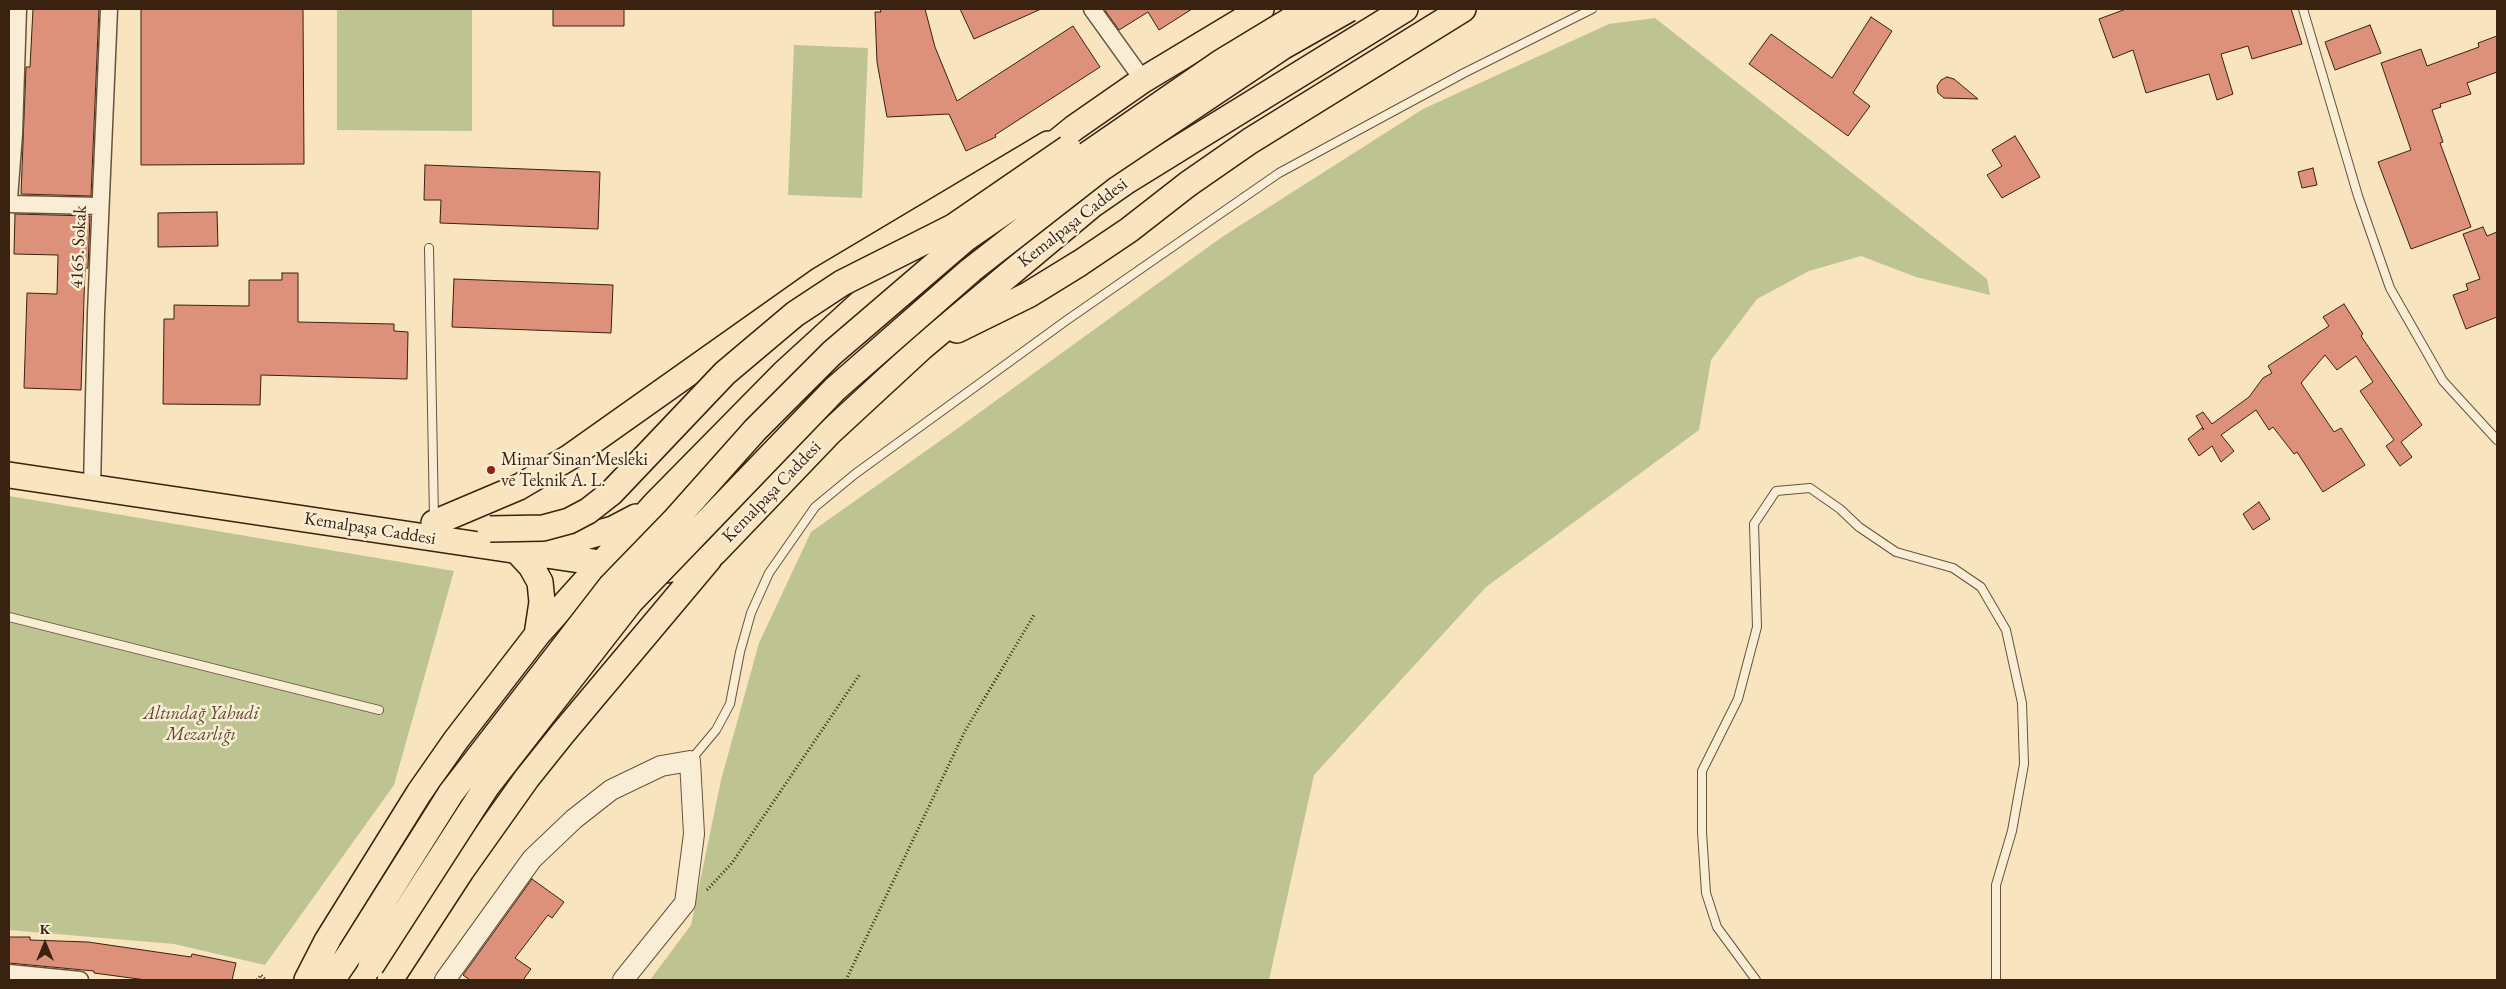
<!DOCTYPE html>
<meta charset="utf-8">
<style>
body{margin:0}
#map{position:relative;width:2506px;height:989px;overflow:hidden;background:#f8e4bf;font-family:"EB Garamond",serif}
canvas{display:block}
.frame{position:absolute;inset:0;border:10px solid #39220f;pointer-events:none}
.north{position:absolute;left:20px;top:919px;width:50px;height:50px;-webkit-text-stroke:4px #faedd5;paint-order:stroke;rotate:0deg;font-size:14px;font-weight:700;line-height:20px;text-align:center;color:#39220f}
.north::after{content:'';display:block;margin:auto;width:18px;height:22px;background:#39220f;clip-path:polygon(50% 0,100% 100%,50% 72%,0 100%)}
</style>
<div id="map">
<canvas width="2506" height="989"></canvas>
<div class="frame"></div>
<div class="north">K</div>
</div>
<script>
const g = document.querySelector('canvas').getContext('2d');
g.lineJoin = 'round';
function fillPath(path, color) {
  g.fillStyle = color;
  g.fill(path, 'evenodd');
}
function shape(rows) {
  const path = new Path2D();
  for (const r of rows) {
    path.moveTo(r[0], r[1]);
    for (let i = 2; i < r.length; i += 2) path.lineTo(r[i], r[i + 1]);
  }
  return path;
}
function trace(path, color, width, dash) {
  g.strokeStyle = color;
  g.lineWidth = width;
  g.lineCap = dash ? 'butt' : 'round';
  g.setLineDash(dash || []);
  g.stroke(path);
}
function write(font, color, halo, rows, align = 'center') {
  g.font = font + ' "EB Garamond",serif';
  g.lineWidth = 5;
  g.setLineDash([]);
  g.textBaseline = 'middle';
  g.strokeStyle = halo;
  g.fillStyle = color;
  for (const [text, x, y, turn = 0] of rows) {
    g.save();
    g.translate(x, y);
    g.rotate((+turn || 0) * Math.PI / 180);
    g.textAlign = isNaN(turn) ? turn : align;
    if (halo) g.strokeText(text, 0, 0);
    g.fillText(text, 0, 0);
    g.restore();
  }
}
const green = shape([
 [337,9,472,9,472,131,337,130],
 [1655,18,1987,279,1990,295,1916,277,1861,256,1809,271,1757,299,1711,360,1699,430,1486,587,1314,775,1269,980,650,980,691,925,721,780,759,643,811,532,954,431,1222,237,1423,109,1609,24],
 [794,45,868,48,862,198,788,195],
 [9,496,454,571,394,785,265,965,174,944,9,930]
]);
const building = shape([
 [33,9,99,9,91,196,21,194,26,67,30,67,33,9],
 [141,9,303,9,304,164,141,165,141,9],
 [553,9,624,9,624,26,553,26,553,9],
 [880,9,925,9,935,47,957,101,1073,26,1100,67,995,135,996,137,966,151,949,114,887,117,877,62,875,12,881,12,880,9],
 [960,9,1041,9,974,39,960,9],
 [1104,9,1192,9,1159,30,1148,12,1119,30,1104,9],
 [2126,9,2291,9,2302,44,2252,59,2248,46,2221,54,2233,94,2217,100,2209,74,2146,93,2133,50,2113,58,2099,19,2126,9],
 [1871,17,1892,31,1853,93,1870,106,1848,136,1749,64,1771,34,1832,78,1871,17],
 [2370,25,2381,53,2335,70,2325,42,2370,25],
 [2497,36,2497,72,2467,83,2471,94,2440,104,2441,107,2432,110,2443,142,2440,143,2471,227,2411,249,2378,162,2411,150,2381,63,2421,49,2427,66,2479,47,2478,43,2497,36],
 [1947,77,1954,79,1978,99,1944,98,1938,93,1937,86,1941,80,1947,77],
 [2015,136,2040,177,2002,198,1987,175,2002,166,1992,150,2015,136],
 [425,165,600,172,598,229,440,223,441,200,424,200,425,165],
 [2313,168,2317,185,2302,188,2298,172,2313,168],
 [217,212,218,246,158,247,158,213,217,212],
 [15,214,90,216,88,268,85,268,81,390,24,388,27,293,57,294,58,255,14,254,15,214],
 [2483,227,2487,236,2497,232,2497,317,2466,329,2453,295,2468,290,2466,284,2480,279,2463,234,2483,227],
 [282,273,298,273,298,322,394,324,394,331,408,332,407,379,261,375,260,405,163,404,164,319,174,319,174,305,249,306,249,280,282,280,282,273],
 [454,279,613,285,611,333,452,327,454,279],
 [2344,304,2363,334,2361,336,2422,425,2401,442,2412,457,2400,466,2386,446,2394,440,2360,391,2373,382,2356,356,2337,370,2325,355,2301,383,2334,432,2341,428,2365,465,2323,492,2297,452,2294,454,2273,427,2269,430,2256,410,2221,435,2234,451,2221,462,2212,446,2199,456,2188,439,2202,428,2204,430,2196,416,2203,412,2212,424,2249,397,2263,378,2272,373,2268,366,2329,326,2323,317,2344,304],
 [2259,502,2270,519,2253,530,2243,514,2259,502],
 [532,879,564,902,552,918,548,915,515,958,531,969,523,980,470,980,463,975,532,879],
 [9,937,30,937,30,940,88,942,191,957,192,954,236,963,232,980,146,980,94,973,94,971,9,963,9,937]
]);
const path = shape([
 [707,890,732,863,860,674],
 [257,980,261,975,266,980],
 [846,980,965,731,1034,615]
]);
const service = shape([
 [2303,9,2358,196,2390,288,2443,381,2497,440],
 [429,248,434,518],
 [9,617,379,710],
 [690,761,716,730,730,704,740,652,751,613,769,573,815,507,855,474,1067,320,1279,173,1464,73,1592,9],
 [1756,980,1717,927,1706,893,1702,832,1702,771,1738,699,1757,627,1754,524,1776,491,1810,488,1840,509,1859,527,1896,552,1953,568,1981,587,2006,630,2022,703,2024,764,2012,831,1996,885,1996,980]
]);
const minor = shape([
 [1092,9,1143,80],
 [9,199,14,134,18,9],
 [9,204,100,206],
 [92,487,96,313,109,9],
 [9,973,80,980]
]);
const tertiary = shape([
 [445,980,532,859,574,819,611,790,661,766,690,761,694,834,685,903,623,980]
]);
const primary = shape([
 [1037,158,1074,128,1143,80,1261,9],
 [957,330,1028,295,1080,263,1129,230,1188,184,1250,141,1463,9],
 [9,475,600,563,666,570,691,566,705,561,715,552,829,433,921,348,1092,205,1128,180,1405,9],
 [434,523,519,487,570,457,820,280,1048,144],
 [531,538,578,539,613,529,636,517],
 [517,551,531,566,540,582,542,602,537,635],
 [307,980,327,941,419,793,456,740,537,635,655,504,784,373,888,278,930,245],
 [332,980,351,952],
 [390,980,461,871,527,778,563,733,709,559]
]);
const primaryBridge = shape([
 [490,529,543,528,569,521,588,511,611,493,725,373,795,314,842,283,953,227,1068,148],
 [351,952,451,793,611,586,674,521,755,430,832,353,965,239,1220,63,1309,9],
 [371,966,487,786,631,601,835,389,971,270,1103,167,1282,47,1349,9]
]);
const markers = [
 [491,470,5,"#8f2418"]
];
const streetNames = [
 ["Kemalpaşa Caddesi",1073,223,-38],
 ["4165. Sokak",79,247,-87],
 ["Kemalpaşa Caddesi",772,492,-46],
 ["Kemalpaşa Caddesi",370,529,9]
];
const poiNames = [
 ["Mimar Sinan Mesleki",501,460],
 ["ve Teknik A. L.",501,481]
];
const parkNames = [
 ["Altındağ Yahudi",201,714],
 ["Mezarlığı",201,735]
];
fillPath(green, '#bdc492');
fillPath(building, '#dd907a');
trace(building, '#39220f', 1);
trace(service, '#69523b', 10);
trace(minor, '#69523b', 19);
trace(tertiary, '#69523b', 22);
trace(primary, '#39220f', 28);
trace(path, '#39220f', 3, [1, 2.5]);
trace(service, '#faedd5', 8);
trace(minor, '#faedd5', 16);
trace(tertiary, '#faedd5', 20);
trace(primary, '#f8e4bf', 25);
trace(primaryBridge, '#39220f', 28, []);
trace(primaryBridge, '#f8e4bf', 25);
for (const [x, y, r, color] of markers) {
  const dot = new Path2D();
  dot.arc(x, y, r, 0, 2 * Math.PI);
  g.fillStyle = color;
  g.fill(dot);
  trace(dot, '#faedd5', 2);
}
write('18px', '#39220f', '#faedd5', streetNames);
write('18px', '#39220f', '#faedd5', poiNames, 'left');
write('italic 18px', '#5a4a30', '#faedd5', parkNames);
</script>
